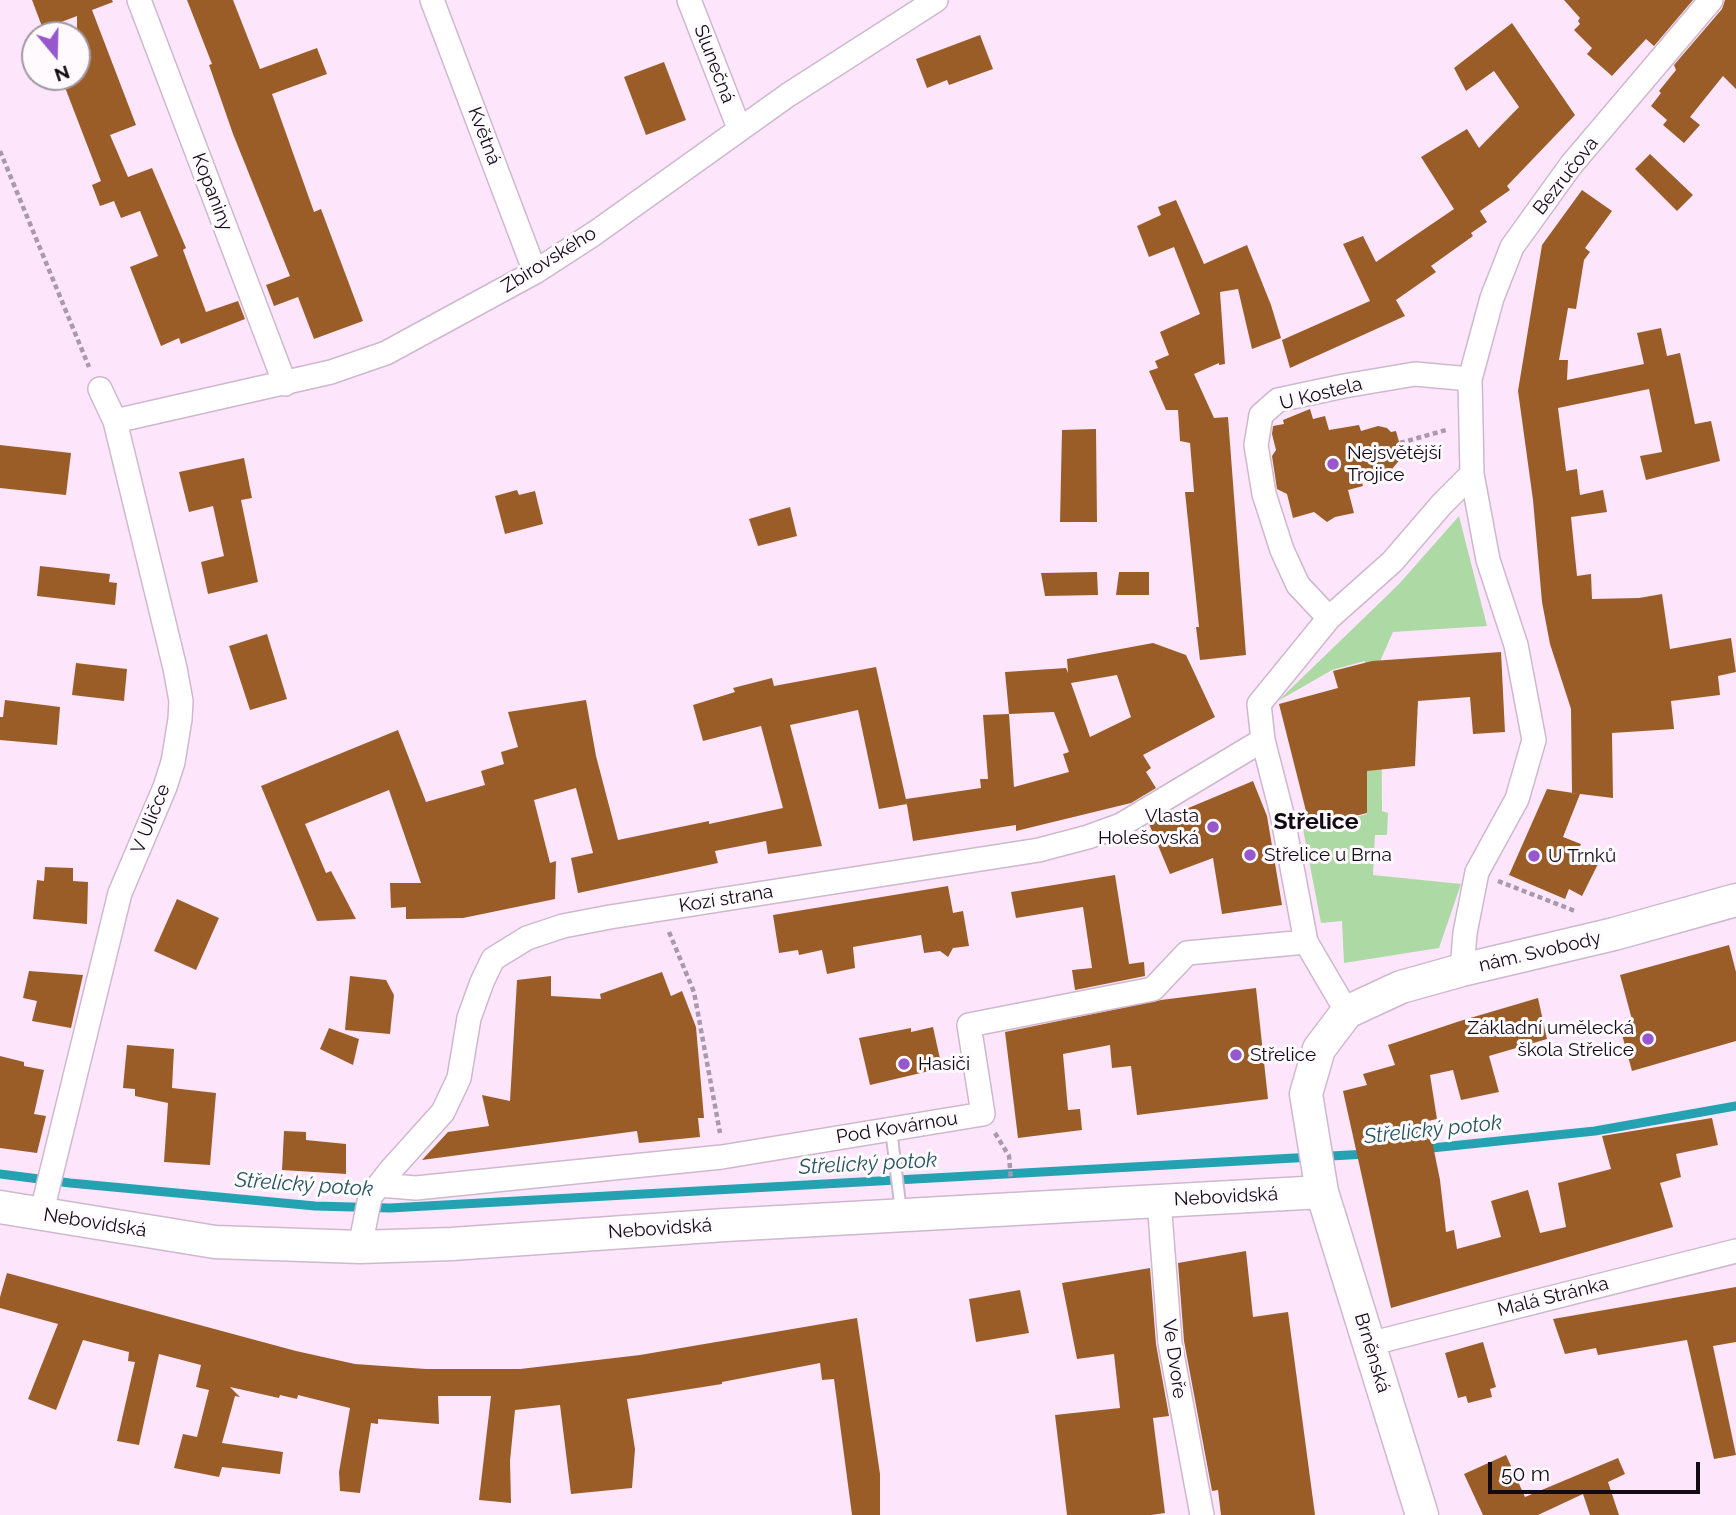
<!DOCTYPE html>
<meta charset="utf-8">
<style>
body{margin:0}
#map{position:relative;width:1736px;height:1515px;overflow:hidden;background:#fde6fc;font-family:Raleway,sans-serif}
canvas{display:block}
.north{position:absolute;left:21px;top:21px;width:70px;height:70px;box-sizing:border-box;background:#fefafe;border:2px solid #a09aa0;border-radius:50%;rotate:161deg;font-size:19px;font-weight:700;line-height:28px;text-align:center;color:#120b12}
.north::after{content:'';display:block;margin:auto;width:24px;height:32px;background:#9757cd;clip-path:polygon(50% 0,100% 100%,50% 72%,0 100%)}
.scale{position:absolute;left:1488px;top:1462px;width:212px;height:32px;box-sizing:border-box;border:4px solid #120b12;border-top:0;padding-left:9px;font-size:21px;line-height:24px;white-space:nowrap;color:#120b12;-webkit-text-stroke:5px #fefafe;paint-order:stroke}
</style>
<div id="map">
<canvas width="1736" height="1515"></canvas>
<div class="north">N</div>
<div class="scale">50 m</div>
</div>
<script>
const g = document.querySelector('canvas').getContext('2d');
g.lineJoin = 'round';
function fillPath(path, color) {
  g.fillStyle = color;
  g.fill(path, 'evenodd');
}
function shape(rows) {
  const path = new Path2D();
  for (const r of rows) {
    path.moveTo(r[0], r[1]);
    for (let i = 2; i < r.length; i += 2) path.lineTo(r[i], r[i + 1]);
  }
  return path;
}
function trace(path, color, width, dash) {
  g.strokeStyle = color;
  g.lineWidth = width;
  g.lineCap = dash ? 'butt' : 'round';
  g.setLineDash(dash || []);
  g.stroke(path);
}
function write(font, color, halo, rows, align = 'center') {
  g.font = font + ' Raleway,sans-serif';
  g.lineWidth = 6;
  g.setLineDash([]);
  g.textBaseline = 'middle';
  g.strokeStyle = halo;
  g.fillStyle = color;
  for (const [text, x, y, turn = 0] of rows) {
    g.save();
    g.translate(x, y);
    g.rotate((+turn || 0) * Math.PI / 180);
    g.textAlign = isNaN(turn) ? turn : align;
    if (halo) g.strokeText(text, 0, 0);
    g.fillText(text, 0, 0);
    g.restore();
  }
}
const green = shape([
 [1459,516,1487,626,1393,632,1381,659,1382,811,1388,813,1387,835,1375,835,1373,875,1461,884,1439,948,1344,963,1342,921,1321,923,1303,829,1367,814,1365,661,1332,670,1278,701,1399,584]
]);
const stream = shape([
 [1422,1149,1595,1131,1736,1106],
 [0,1174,70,1183,315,1206,390,1208,1367,1154]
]);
const building = shape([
 [32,0,112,0,113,2,92,10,136,125,110,135,128,177,152,168,186,248,183,250,206,312,238,301,245,319,181,344,179,338,161,346,130,267,158,256,140,211,121,218,114,201,100,206,92,185,101,181,61,77,77,77,77,16,43,29],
 [187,0,233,0,260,69,317,48,327,74,272,94,314,212,321,209,363,321,314,339,298,297,274,306,266,285,290,276,233,134,209,65,212,64],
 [1564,0,1693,0,1654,46,1646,39,1612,76,1587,54,1592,48,1574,30,1580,24,1578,21,1580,18],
 [1725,0,1736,0,1736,89,1723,76,1690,117,1700,125,1684,143,1663,125,1667,120,1651,106,1661,93,1659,91,1676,70,1674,65,1722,9],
 [1512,23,1575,115,1507,186,1510,190,1480,211,1487,222,1471,233,1473,236,1431,266,1436,272,1396,300,1405,316,1290,368,1282,340,1370,301,1343,244,1363,236,1376,262,1454,209,1421,157,1467,129,1479,148,1519,107,1494,71,1466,91,1454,68],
 [980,35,993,69,949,85,947,80,927,88,916,59],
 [664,62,686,120,646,135,624,77],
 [1650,154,1693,195,1677,211,1635,169],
 [1582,190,1612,211,1585,248,1590,252,1584,260,1576,309,1568,308,1559,360,1568,360,1567,380,1644,364,1637,333,1661,328,1667,356,1680,353,1695,424,1711,421,1720,461,1646,480,1640,456,1662,452,1649,389,1558,408,1566,471,1577,469,1580,495,1603,490,1607,512,1571,517,1577,576,1591,574,1592,599,1639,598,1662,594,1670,649,1731,638,1736,672,1718,676,1720,695,1671,701,1674,729,1612,733,1613,798,1572,793,1571,709,1550,644,1542,602,1533,500,1518,391,1542,245],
 [1176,200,1204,264,1247,245,1271,305,1281,338,1252,349,1238,289,1220,292,1225,364,1219,365,1219,363,1194,374,1214,418,1228,417,1246,655,1200,660,1196,627,1199,627,1185,492,1194,492,1190,443,1180,441,1178,410,1166,410,1149,371,1158,368,1155,361,1169,355,1160,332,1200,314,1174,247,1149,257,1137,226,1161,215,1158,207],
 [1310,409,1313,419,1325,416,1329,430,1359,425,1361,431,1378,426,1387,428,1391,432,1396,431,1403,456,1392,469,1360,476,1363,486,1348,490,1354,513,1335,517,1327,522,1314,512,1293,518,1287,494,1277,489,1272,456,1276,450,1272,434,1273,426,1284,424,1283,420],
 [1096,429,1097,522,1060,522,1062,430],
 [0,445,71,453,66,495,0,488],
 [244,458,252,498,241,500,258,582,208,594,201,562,224,556,213,506,189,512,179,472],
 [517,490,519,495,535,491,543,524,505,534,495,496],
 [790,507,797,536,758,546,749,519],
 [40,566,110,574,109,582,117,583,115,605,37,596],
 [1097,572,1098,595,1045,596,1041,573],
 [1119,572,1149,572,1149,595,1116,595],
 [267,634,287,699,250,710,229,646],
 [1153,643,1186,655,1215,717,1143,755,1151,768,1146,772,1156,788,1131,803,1016,831,1016,825,913,841,906,799,981,788,980,779,988,779,983,715,1009,714,1005,672,1066,668,1068,673,1067,659],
 [1117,675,1131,717,1090,737,1071,683],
 [1054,712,1069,752,1063,754,1069,772,1014,787,1009,714],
 [1501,652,1505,732,1473,734,1470,697,1418,701,1415,766,1367,771,1367,813,1310,827,1279,704,1338,688,1333,671,1372,661],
 [76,663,127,669,124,701,72,695],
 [876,667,907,804,879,809,858,710,790,725,822,846,768,854,766,841,715,851,718,863,578,893,571,858,593,853,576,788,534,800,550,863,556,861,555,899,463,918,406,919,406,907,391,908,390,883,421,883,389,790,305,824,326,873,331,871,356,919,317,921,261,786,398,730,426,802,485,785,481,771,504,764,501,752,518,747,508,712,586,700,596,756,618,840,709,821,709,824,783,808,761,726,703,741,693,705,735,692,733,688,772,678,774,686],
 [5,700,60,707,57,745,0,740,0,717,3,717],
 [1253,781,1267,816,1282,905,1222,914,1213,858,1170,874,1149,824,1172,811,1174,814],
 [1547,789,1580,794,1563,837,1581,844,1578,851,1600,860,1582,896,1569,889,1565,899,1509,875],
 [45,867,73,868,73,881,88,882,87,924,33,919,37,880,44,881],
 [1115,875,1129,964,1144,962,1145,976,1075,990,1072,970,1092,968,1083,907,1016,918,1011,892],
 [948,886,953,913,963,911,969,946,953,948,948,957,940,951,924,953,921,935,853,947,855,968,827,974,822,950,799,955,798,950,779,953,773,915],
 [177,899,219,918,196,970,154,951],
 [1729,945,1736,972,1736,1041,1632,1071,1621,1031,1634,1027,1620,975],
 [29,971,83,975,71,1028,32,1021,37,1001,23,998],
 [662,972,671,996,682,991,696,1027,704,1118,698,1118,700,1137,639,1143,637,1131,422,1160,448,1132,489,1126,482,1095,510,1101,517,980,551,976,551,996,601,999,600,994],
 [350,976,386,980,394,995,390,1034,345,1030],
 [1256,988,1268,1099,1137,1115,1131,1066,1112,1068,1110,1045,1063,1054,1068,1110,1080,1109,1082,1130,1018,1138,1005,1032,1161,1000],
 [1538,998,1547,1039,1489,1056,1499,1092,1461,1100,1453,1070,1430,1075,1437,1119,1428,1121,1440,1180,1446,1232,1454,1230,1457,1249,1501,1237,1491,1201,1528,1190,1540,1233,1566,1227,1558,1183,1611,1169,1602,1136,1712,1118,1718,1145,1676,1154,1681,1177,1660,1183,1673,1227,1391,1308,1343,1091,1367,1085,1363,1074,1395,1065,1388,1045,1460,1021],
 [933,1027,942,1068,870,1085,859,1038,911,1028,911,1032],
 [329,1028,359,1039,353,1065,320,1049],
 [127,1045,174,1049,172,1088,216,1093,210,1165,164,1162,168,1103,135,1096,135,1089,123,1088],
 [0,1056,24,1062,24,1066,44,1070,34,1114,46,1116,37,1153,0,1148],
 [284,1131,306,1132,306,1140,346,1144,346,1174,282,1170],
 [1246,1251,1253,1317,1288,1312,1315,1515,1221,1515,1218,1490,1212,1491,1184,1341,1178,1263],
 [1150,1268,1156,1344,1169,1416,1153,1418,1165,1513,1151,1515,1067,1515,1055,1415,1120,1408,1114,1354,1077,1359,1062,1283],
 [7,1273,296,1351,355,1364,426,1369,520,1369,640,1355,857,1318,880,1474,880,1515,852,1515,834,1379,822,1380,820,1363,722,1382,722,1384,627,1399,635,1449,632,1488,571,1494,560,1405,515,1410,510,1461,511,1503,479,1500,491,1396,438,1396,439,1424,378,1419,378,1424,371,1423,360,1493,340,1491,339,1472,350,1408,298,1395,297,1399,280,1395,279,1398,230,1387,240,1397,235,1396,222,1443,283,1452,280,1474,222,1467,219,1477,174,1468,183,1434,197,1437,209,1390,196,1387,201,1365,159,1354,139,1445,117,1441,135,1362,128,1361,129,1352,83,1340,56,1410,28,1399,58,1324,0,1308,0,1297],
 [1736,1287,1736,1342,1713,1346,1736,1455,1714,1459,1687,1340,1598,1355,1596,1348,1565,1354,1553,1319],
 [1020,1290,1029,1333,976,1342,969,1299],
 [1483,1342,1496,1387,1490,1389,1492,1397,1468,1403,1466,1396,1458,1398,1445,1353],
 [1506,1455,1525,1497,1618,1458,1625,1474,1608,1482,1619,1515,1590,1515,1583,1494,1538,1515,1483,1515,1464,1474]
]);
const path = shape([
 [0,151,89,367],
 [1400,443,1446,430],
 [1498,881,1575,911],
 [669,932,694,992,720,1133],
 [995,1133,1009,1156,1011,1180]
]);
const lane = shape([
 [891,1129,901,1212]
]);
const street = shape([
 [139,0,285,384],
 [432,0,535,272],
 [689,0,739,128],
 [115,421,331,372,386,353,535,272,595,233,788,95,936,0],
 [1329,618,1298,585,1282,550,1264,494,1256,445,1261,415,1278,400,1344,386,1415,374,1470,379],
 [1306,942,1347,1012],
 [1462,970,1465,933,1477,872,1517,799,1534,740,1516,645,1488,560,1472,474,1470,379,1492,298,1512,247,1571,165,1711,0],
 [379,1185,416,1188,722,1157,983,1114,969,1025,1153,989,1187,953,1306,942,1282,814,1263,740,1259,704,1329,618,1392,562,1442,504,1472,474],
 [1159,1201,1170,1343,1202,1515],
 [41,1215,120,893,165,787,173,762,180,719,181,701,175,668,115,421,100,389],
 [360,1247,370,1197,389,1172,443,1112,459,1078,469,1018,482,982,493,959,527,938,563,926,610,917,1039,850,1088,837,1121,825,1263,740],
 [1369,1344,1736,1251]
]);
const secondary = shape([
 [0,1207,215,1242,360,1247,452,1244,725,1225,1322,1192],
 [1422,1515,1322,1192,1306,1094,1319,1049,1347,1012,1401,987,1462,970,1614,934,1736,900]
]);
const markers = [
 [1333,464,7,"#9757cd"],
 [1213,827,7,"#9757cd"],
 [1250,855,7,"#9757cd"],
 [1534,856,7,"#9757cd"],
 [1648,1039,7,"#9757cd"],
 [1236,1055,7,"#9757cd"],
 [904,1064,7,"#9757cd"]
];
const streetNames = [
 ["Slunečná",714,64,69],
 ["Květná",484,136,69],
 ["Bezručova",1566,176,-52],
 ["Kopaniny",212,192,69],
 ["Zbirovského",549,260,-32],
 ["U Kostela",1321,394,-14],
 ["V Uličce",151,819,-68],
 ["Kozí strana",726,899,-9],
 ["nám. Svobody",1540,952,-13],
 ["Pod Kovárnou",897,1128,-9],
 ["Nebovidská",1226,1197,-3],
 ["Nebovidská",95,1223,9],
 ["Nebovidská",660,1229,-4],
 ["Malá Stránka",1553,1297,-14],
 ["Brněnská",1372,1353,73],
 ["Ve Dvoře",1174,1359,82]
];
const poiNames = [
 ["Nejsvětější",1347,453],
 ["Trojice",1347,475],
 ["Vlasta",1199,816,"right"],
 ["Holešovská",1199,838,"right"],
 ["Střelice u Brna",1264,855],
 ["U Trnků",1548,856],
 ["Základní umělecká",1634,1028,"right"],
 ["škola Střelice",1634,1050,"right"],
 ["Střelice",1250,1055],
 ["Hasiči",918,1064]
];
const waterNames = [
 ["Střelický potok",1433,1130,-6],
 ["Střelický potok",868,1164,-3],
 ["Střelický potok",304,1185,4]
];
const quarterNames = [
 ["Střelice",1316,822]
];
fillPath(green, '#addaa4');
trace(stream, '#24a2b2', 9);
fillPath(building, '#9b5d28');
trace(lane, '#ceb8cd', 14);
trace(street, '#ceb8cd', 26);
trace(secondary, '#ceb8cd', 35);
trace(path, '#a9a', 4.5, [5, 3.5]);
trace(lane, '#fff', 10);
trace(street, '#fff', 23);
trace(secondary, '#fff', 32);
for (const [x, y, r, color] of markers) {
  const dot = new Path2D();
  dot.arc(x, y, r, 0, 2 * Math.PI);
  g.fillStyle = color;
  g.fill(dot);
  trace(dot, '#fefafe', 2.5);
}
write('19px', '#120b12', '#fefafe', streetNames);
write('19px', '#120b12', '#fefafe', poiNames, 'left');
write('italic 21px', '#25565e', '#fefafe', waterNames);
write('bold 23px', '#120b12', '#fefafe', quarterNames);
</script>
